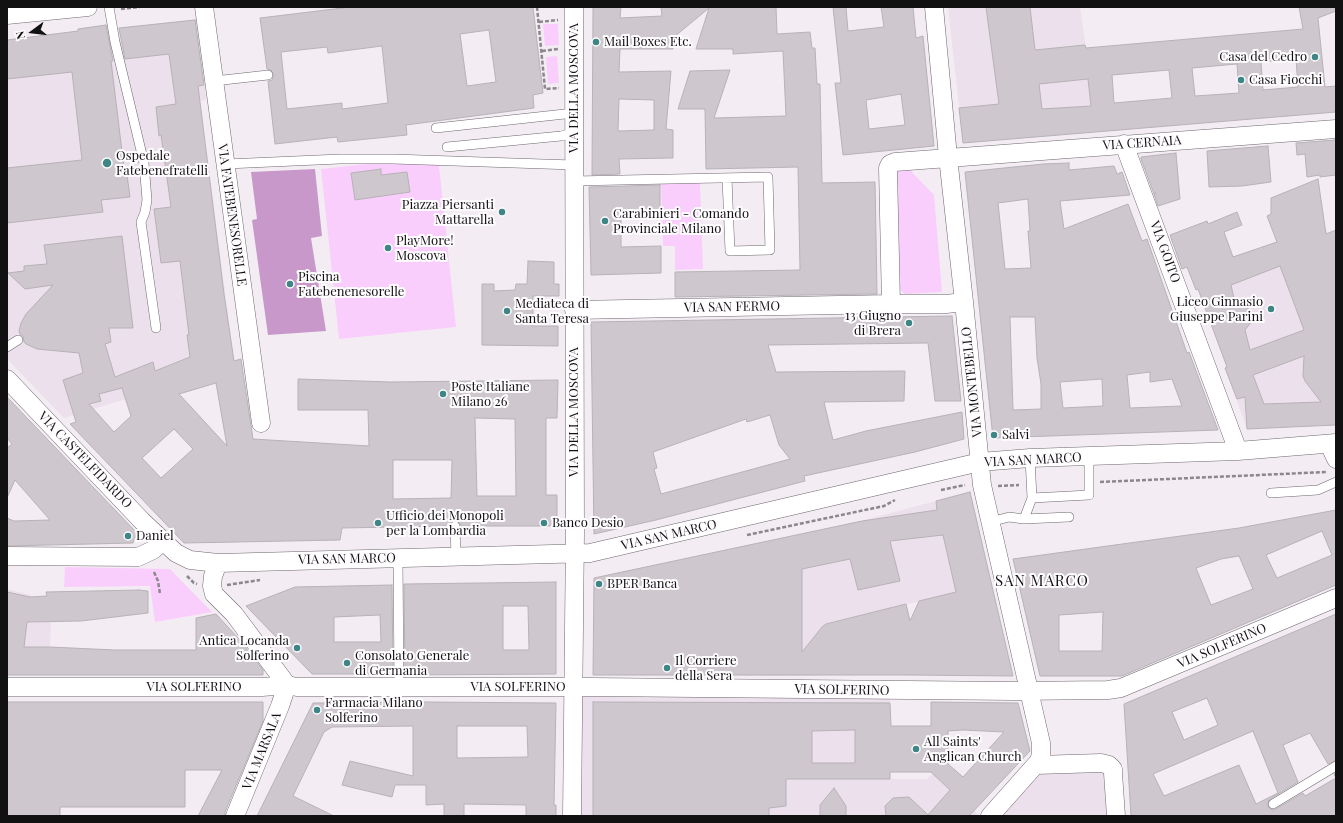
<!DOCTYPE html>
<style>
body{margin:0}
#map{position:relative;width:1343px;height:823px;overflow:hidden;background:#f3edf3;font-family:"Playfair Display",serif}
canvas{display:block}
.frame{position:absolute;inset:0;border:8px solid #121112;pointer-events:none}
.north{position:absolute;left:12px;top:12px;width:40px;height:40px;-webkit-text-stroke:3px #fefcfe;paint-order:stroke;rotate:255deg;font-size:11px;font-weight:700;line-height:16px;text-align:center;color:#121112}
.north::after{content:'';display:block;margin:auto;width:14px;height:18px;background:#121112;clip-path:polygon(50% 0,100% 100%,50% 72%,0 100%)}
</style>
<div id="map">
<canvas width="1343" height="823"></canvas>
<div class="frame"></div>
<div class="north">N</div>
</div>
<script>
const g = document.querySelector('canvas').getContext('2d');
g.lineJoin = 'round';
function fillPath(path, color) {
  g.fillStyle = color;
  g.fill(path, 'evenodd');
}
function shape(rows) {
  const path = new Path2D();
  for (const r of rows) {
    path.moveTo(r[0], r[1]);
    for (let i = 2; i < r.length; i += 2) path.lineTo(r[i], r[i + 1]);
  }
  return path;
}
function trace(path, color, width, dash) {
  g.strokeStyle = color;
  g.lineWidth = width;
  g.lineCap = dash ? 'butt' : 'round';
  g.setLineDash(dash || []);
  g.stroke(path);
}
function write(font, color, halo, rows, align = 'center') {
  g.font = font + ' "Playfair Display",serif';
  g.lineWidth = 4;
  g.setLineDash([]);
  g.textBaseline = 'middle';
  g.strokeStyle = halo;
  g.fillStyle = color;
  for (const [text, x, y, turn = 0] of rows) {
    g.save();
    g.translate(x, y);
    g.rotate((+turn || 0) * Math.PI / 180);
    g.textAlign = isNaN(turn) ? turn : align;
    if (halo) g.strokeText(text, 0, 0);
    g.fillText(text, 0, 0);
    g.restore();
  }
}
const built = shape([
 [948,7,1080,7,1086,48,1091,106,1095,132,963,143],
 [197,19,205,85,206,100,200,101,234,361,126,399,64,418,7,359,7,40,78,31,78,29,110,24,114,28,121,28],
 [1320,212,1336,258,1336,425,1247,429,1225,368,1227,367,1198,289,1196,290,1187,267,1212,264,1277,242],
 [936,501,953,580,966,590,826,624,822,627,818,632,816,676,593,675,594,578,853,523],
 [7,589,31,595,27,620,32,622,51,622,50,647,58,647,59,675,7,675],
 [574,689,890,691,890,779,927,779,933,773,980,816,573,816],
 [1111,764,1115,816,991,816,1038,767]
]);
const green = shape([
 [543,24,558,24,559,45,545,46],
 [557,56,559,83,548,84,546,57],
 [438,156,456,327,339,339,321,169],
 [908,168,934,195,942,292,905,294,896,286,893,169],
 [700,182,703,269,675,270,675,246,663,246,661,183],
 [65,567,170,569,212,612,155,622,150,586,64,587]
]);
const water = shape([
 [315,169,322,236,311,238,326,331,268,335,252,220,257,219,251,172]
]);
const building = shape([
 [351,7,533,7,543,93,533,95,534,108,406,125,407,135,338,142,337,137,275,144,268,81,272,80,274,75,271,70,267,69,260,18,351,7],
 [489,30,496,82,467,86,460,34,489,30],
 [382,46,388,103,342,109,342,103,287,109,281,52,327,47,328,53,382,46],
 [593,7,621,7,620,18,662,16,661,7,776,7,777,34,810,32,812,48,815,48,817,84,820,84,822,183,875,182,877,294,675,297,675,272,800,270,798,167,706,169,705,109,678,109,690,71,730,70,714,118,786,116,783,51,733,54,733,49,696,49,709,8,674,37,673,49,620,49,619,72,671,71,666,129,673,130,673,158,619,159,620,174,592,175,593,7],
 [619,99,654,100,654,130,618,131,619,99],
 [833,7,846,7,848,31,884,27,881,7,913,7,916,38,923,36,934,146,843,155,835,83,841,83,833,7],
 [901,94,905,125,869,129,866,100,901,94],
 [986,7,1030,7,1035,50,1085,45,1086,48,1303,29,1299,7,1336,7,1336,11,1318,18,1325,87,1336,86,1336,112,963,143,959,108,999,104,986,7],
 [1296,59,1298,87,1263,90,1261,62,1296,59],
 [1237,64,1239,93,1195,96,1192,68,1237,64],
 [1169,70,1172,98,1114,103,1112,75,1169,70],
 [1088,79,1091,106,1042,109,1039,84,1088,79],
 [195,20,204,85,198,86,224,294,234,361,241,359,253,439,369,446,368,410,298,410,298,379,391,382,558,380,557,418,546,418,546,495,557,495,557,526,461,526,460,523,454,520,450,523,449,526,342,528,340,540,184,543,70,424,76,422,63,380,83,373,79,353,37,349,26,344,24,342,23,336,20,334,19,331,21,323,26,314,53,285,25,289,8,273,24,271,24,266,47,264,44,245,122,236,133,328,109,328,111,342,105,344,115,377,153,362,155,371,190,357,187,335,189,335,180,261,161,263,154,209,171,207,161,135,159,136,156,107,176,104,169,54,125,59,119,28,195,20],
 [216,383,227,446,179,394,216,383],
 [122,388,131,416,114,432,89,404,101,401,99,394,122,388],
 [475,418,515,419,516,496,477,496,475,418],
 [174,429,193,449,161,478,142,458,174,429],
 [393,460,452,460,451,498,393,499,393,460],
 [106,25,113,61,111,61,124,168,126,168,130,197,101,200,103,212,7,223,7,168,82,160,72,72,7,79,7,40,78,31,78,29,106,25],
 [1336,140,1336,175,1320,177,1320,175,1307,177,1305,154,1297,155,1296,143,1336,140],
 [1268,146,1271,182,1242,186,1209,187,1207,151,1268,146],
 [1176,153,1180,199,1158,206,1154,194,1156,193,1154,194,1141,159,1141,157,1176,153],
 [1069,163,1069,170,1114,166,1117,174,1122,172,1130,195,1060,201,1064,229,1128,204,1142,241,1147,239,1187,353,1189,352,1218,430,993,438,965,172,1043,164,1069,163],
 [1028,199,1030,231,1028,231,1031,268,1005,269,998,203,1028,199],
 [1010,317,1035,317,1037,358,1041,384,1041,409,1013,410,1010,317],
 [1150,372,1150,382,1172,379,1182,406,1130,408,1127,375,1150,372],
 [1102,379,1103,406,1063,408,1060,382,1102,379],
 [381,169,381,175,407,172,410,192,355,200,351,173,381,169],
 [1318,179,1326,234,1336,230,1336,425,1247,429,1245,397,1237,399,1225,368,1227,367,1198,289,1196,290,1187,267,1182,269,1170,235,1207,221,1208,224,1237,212,1242,225,1224,232,1233,257,1277,242,1267,216,1271,214,1271,198,1318,179],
 [1280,266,1304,330,1250,350,1245,330,1252,321,1252,316,1250,310,1244,306,1236,307,1231,285,1280,266],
 [1304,356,1303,376,1305,381,1321,402,1264,404,1253,375,1304,356],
 [660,185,660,211,621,212,621,247,661,246,661,273,591,275,589,187,660,185],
 [528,261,554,262,554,284,559,284,559,296,533,296,533,326,558,326,558,346,482,345,482,284,494,284,494,291,515,290,516,284,527,284,528,261],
 [952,316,961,401,935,401,928,343,768,345,776,372,905,371,904,401,824,402,833,440,866,431,962,412,964,439,915,452,804,476,805,481,656,520,594,534,591,322,952,316],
 [770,415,779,445,790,459,661,494,654,469,657,468,653,452,746,419,747,422,770,415],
 [7,397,137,533,133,543,7,546,7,518,14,521,50,520,15,480,7,498,7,448,12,444,7,438,7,397],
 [970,492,1013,676,909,675,593,675,594,578,862,521,937,510,936,501,970,492],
 [943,535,956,592,919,601,910,621,906,604,826,624,822,627,802,652,802,569,850,559,858,590,900,581,890,541,943,535],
 [1336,510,1336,585,1122,676,1040,676,1013,559,1239,528,1336,510],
 [1322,531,1332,555,1277,578,1266,555,1322,531],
 [1239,556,1253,589,1211,605,1196,568,1221,559,1239,556],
 [1103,612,1102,651,1059,651,1059,615,1103,612],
 [556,582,556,674,406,675,405,674,404,584,556,582],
 [503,606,528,606,529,650,503,650,503,606],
 [392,585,393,674,312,674,246,606,295,587,392,585],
 [380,615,381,642,334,642,334,617,380,615],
 [139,590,148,591,148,613,81,621,27,622,24,647,50,647,115,650,196,650,196,618,216,614,239,639,263,670,263,675,7,675,7,592,30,597,47,596,46,592,139,590],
 [1336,614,1336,760,1328,764,1310,733,1283,745,1298,782,1270,799,1267,804,1270,809,1274,810,1303,793,1305,796,1336,778,1334,774,1336,773,1336,816,1131,816,1124,704,1336,614],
 [1207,698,1218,725,1184,740,1172,712,1207,698],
 [1253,731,1278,793,1256,804,1239,765,1164,796,1153,774,1253,731],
 [7,702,263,702,263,721,225,812,225,816,198,816,222,770,185,770,185,807,60,807,60,816,7,816,7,702],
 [426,702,556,703,554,805,556,805,556,816,526,816,526,805,464,804,464,816,444,816,444,804,426,805,426,785,395,785,392,797,342,785,350,761,413,776,413,726,332,727,324,732,293,796,334,816,257,816,313,703,426,702],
 [457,726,527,726,528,757,457,758,457,726],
 [593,702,890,703,891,726,931,726,931,702,1018,703,1030,751,969,816,886,816,885,806,893,798,909,797,928,815,950,790,931,772,890,772,890,779,786,779,786,806,769,808,769,816,593,816,593,702],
 [855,730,855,763,812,763,812,731,855,730],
 [963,730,1004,732,963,777,948,764,948,731,963,730],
 [834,788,846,806,846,816,820,816,820,805,834,788]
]);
const path = shape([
 [537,7,545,89,559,88],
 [121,9,140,7],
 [539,22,558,20],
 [542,51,558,49],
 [1100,482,1327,472],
 [998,486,1019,485],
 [941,490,965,485],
 [747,535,884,506,895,500],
 [154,572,158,581,160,594],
 [187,576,194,583,197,584],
 [227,585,260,580]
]);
const lane = shape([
 [109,7,115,42,144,163,147,200,145,212,141,222,156,328],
 [214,81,268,75],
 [436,128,574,113],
 [447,147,561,136,574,133],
 [226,164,340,159,393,159,574,165],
 [574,181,768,177,770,250,730,251,727,178],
 [7,347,18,340],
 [1030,458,1032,498],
 [1271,493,1318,490,1336,482],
 [1024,519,1032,498,1089,495,1089,457],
 [990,522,1009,517,1024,519,1069,517],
 [455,526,456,557],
 [398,558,399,687],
 [1273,804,1336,766]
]);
const street = shape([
 [204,7,261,423],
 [934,7,948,157,964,302,982,485,1041,743,1041,754,1039,761,990,816],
 [7,15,88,7],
 [1124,144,1238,451],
 [891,304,888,168,890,164,895,162,1336,129],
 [574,310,891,304,946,304,964,302],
 [7,379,142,521,176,553,190,560,218,563,590,553,980,462,1030,458,1238,451,1336,443],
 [1329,444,1336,459],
 [7,556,138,557,153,550,163,541],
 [218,563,213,576,212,586,214,594,234,614,287,685],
 [7,687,262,687,287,685,297,687,591,687,1014,691,1108,690,1121,688,1336,598],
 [1036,765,1101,763,1109,765,1113,769,1113,773,1116,816],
 [235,816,280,706,287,685],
 [572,816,575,533,574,7]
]);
const markers = [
 [596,42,4,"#3e8685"],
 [1315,57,4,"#3e8685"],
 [1241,80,4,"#3e8685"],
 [107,163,5,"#3e8685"],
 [502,212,4,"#3e8685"],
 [605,221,4,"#3e8685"],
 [388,248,4,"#3e8685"],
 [290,284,4,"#3e8685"],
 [1271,309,4,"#3e8685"],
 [507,311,4,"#3e8685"],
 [909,323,4,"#3e8685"],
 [443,394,4,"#3e8685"],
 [994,435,4,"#3e8685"],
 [378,523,4,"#3e8685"],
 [544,523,4,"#3e8685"],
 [128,536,4,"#3e8685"],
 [599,584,4,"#3e8685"],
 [297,648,4,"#3e8685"],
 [347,663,4,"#3e8685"],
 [667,668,4,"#3e8685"],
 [317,710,4,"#3e8685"],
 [916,749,4,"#3e8685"]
];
const poiNames = [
 ["Mail Boxes Etc.",604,42],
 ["Casa del Cedro",1307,57,"right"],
 ["Casa Fiocchi",1249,80],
 ["Ospedale",116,156],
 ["Fatebenefratelli",116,171],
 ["Piazza Piersanti",494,205,"right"],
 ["Mattarella",494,220,"right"],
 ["Carabinieri - Comando",613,214],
 ["Provinciale Milano",613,229],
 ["PlayMore!",396,241],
 ["Moscova",396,256],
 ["Piscina",298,277],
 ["Fatebenenesorelle",298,292],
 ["Liceo Ginnasio",1263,302,"right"],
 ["Giuseppe Parini",1263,317,"right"],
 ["Mediateca di",515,304],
 ["Santa Teresa",515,319],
 ["13 Giugno",901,316,"right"],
 ["di Brera",901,331,"right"],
 ["Poste Italiane",451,387],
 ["Milano 26",451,402],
 ["Salvi",1002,435],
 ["Ufficio dei Monopoli",386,516],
 ["per la Lombardia",386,531],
 ["Banco Desio",552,523],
 ["Daniel",136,536],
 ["BPER Banca",607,584],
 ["Antica Locanda",289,641,"right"],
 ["Solferino",289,656,"right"],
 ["Consolato Generale",355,656],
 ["di Germania",355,671],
 ["Il Corriere",675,661],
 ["della Sera",675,676],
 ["Farmacia Milano",325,703],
 ["Solferino",325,718],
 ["All Saints'",924,742],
 ["Anglican Church",924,757]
];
const streetNames = [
 ["VIA DELLA MOSCOVA",574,88,-90],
 ["VIA CERNAIA",1142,143,-4],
 ["VIA FATEBENESORELLE",232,215,82],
 ["VIA GOITO",1165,252,70],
 ["VIA SAN FERMO",732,307,-1],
 ["VIA MONTEBELLO",972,382,-96],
 ["VIA DELLA MOSCOVA",574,412,-90],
 ["VIA CASTELFIDARDO",85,460,46],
 ["VIA SAN MARCO",1033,460,-3],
 ["VIA SAN MARCO",669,535,-13],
 ["VIA SAN MARCO",347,559,-1],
 ["VIA SOLFERINO",1222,646,-23],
 ["VIA SOLFERINO",194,687],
 ["VIA SOLFERINO",518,687],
 ["VIA SOLFERINO",842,690,1],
 ["VIA MARSALA",262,751,-68]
];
const quarterNames = [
 ["SAN MARCO",1042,581]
];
fillPath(built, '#ebe0ec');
fillPath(green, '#facefc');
fillPath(water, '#c898ca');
fillPath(building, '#cec8ce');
trace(building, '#b7b2b7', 1);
trace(lane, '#6d686d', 10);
trace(street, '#6d686d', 19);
trace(path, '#8b878b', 2.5, [4, 2]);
trace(lane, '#fff', 9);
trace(street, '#fff', 18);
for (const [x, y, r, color] of markers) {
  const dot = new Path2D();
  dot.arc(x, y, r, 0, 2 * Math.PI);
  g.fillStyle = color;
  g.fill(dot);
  trace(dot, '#fefcfe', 1.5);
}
write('13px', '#121112', '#fefcfe', poiNames, 'left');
write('13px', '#121112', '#fefcfe', streetNames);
g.letterSpacing = '1px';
write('15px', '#121112', '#fefcfe', quarterNames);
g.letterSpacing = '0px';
</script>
